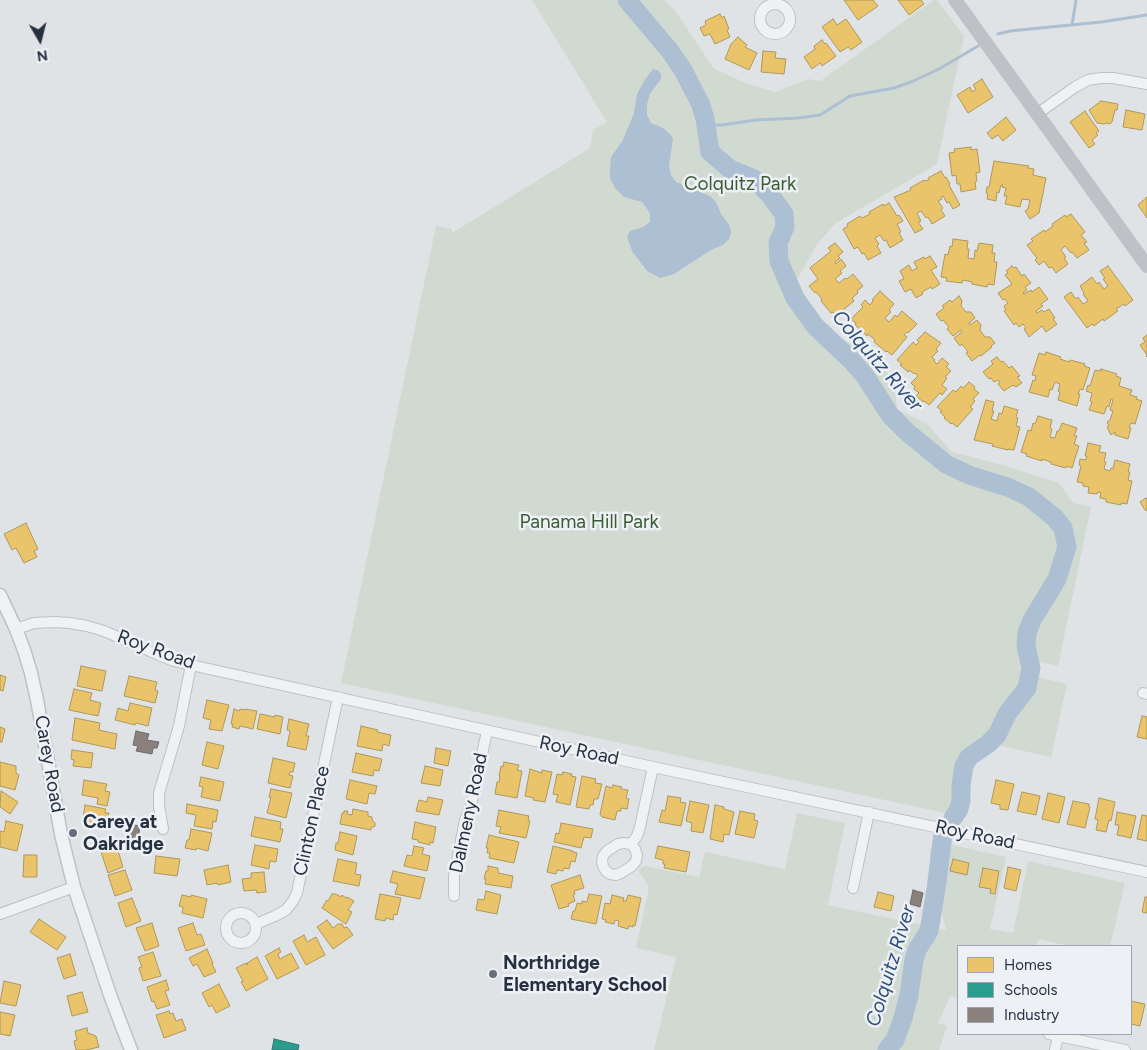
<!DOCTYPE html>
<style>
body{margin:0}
#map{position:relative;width:1147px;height:1050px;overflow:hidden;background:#e0e3e6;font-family:Figtree,sans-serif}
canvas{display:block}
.legend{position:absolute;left:957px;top:945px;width:175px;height:90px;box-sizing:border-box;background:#edf1f6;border:1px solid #9da4ad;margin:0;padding:6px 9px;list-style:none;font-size:15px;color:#263040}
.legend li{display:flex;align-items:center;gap:10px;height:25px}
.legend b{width:25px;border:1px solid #9da4ad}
.north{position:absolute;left:15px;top:15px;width:50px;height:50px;-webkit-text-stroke:4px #edf1f6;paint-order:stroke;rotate:172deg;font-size:14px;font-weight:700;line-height:20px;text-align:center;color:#263040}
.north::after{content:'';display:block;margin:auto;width:18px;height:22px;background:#263040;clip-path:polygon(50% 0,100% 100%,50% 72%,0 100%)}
</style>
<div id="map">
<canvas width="1147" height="1050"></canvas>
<ul class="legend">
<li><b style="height:14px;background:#e9c46a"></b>Homes</li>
<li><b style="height:14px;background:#2a9d8f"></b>Schools</li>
<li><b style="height:14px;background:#8a817c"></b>Industry</li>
</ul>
<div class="north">N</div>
</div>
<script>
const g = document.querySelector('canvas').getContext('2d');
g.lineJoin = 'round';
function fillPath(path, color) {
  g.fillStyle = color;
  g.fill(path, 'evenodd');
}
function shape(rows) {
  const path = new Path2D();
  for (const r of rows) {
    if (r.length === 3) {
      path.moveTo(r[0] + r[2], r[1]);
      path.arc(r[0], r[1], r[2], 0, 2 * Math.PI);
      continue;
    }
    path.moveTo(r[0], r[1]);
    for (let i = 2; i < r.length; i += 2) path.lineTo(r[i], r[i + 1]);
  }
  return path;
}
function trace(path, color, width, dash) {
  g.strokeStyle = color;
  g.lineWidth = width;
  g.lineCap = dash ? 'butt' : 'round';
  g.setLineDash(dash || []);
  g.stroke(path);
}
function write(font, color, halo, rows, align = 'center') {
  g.font = font + ' Figtree,sans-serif';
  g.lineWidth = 5;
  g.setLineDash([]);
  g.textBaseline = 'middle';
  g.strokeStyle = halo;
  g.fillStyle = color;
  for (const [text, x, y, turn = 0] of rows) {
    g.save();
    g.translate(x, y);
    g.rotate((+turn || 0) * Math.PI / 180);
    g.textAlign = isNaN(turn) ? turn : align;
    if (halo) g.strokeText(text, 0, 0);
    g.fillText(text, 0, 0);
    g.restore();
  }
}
const green = shape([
 [532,0,664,0,674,9,714,69,746,83,775,92,808,79,820,81,934,0,937,0,964,36,937,164,836,223,817,244,792,289,826,330,857,347,894,379,897,409,927,424,952,452,999,464,1059,483,1073,503,1091,507,1058,666,1028,659,1030,665,1029,675,1067,684,1051,757,997,745,993,750,971,758,968,761,966,769,968,787,967,795,965,799,950,814,341,683,436,226,452,229,452,233,590,148,593,130,607,122],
 [797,813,845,823,828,905,946,930,930,862,930,849,935,841,1006,857,990,929,1013,933,1028,861,1125,883,1110,946,1069,946,1038,939,1036,946,958,946,958,998,950,996,942,1015,937,1023,947,1026,939,1050,654,1050,676,957,636,948,649,887,638,870,645,866,699,877,705,852,785,869]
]);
const water = shape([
 [653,69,658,70,661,74,661,79,650,94,647,104,647,115,651,123,663,128,671,135,673,139,669,166,671,175,676,182,710,196,716,202,721,214,729,225,731,232,729,239,723,245,711,250,674,274,660,278,647,271,632,251,627,237,630,231,643,227,650,222,650,213,642,202,624,197,615,188,610,178,610,169,611,157,623,140,634,113,637,94,644,81]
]);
const homes = shape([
 [844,0,873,0,878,6,858,20,844,0],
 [898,0,921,0,924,4,909,15,898,0],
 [720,14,722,18,724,16,729,29,727,30,730,37,715,44,710,34,704,36,700,28,706,25,705,21,720,14],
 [833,19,837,25,846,19,862,42,851,50,848,47,840,52,822,27,833,19],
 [738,37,747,45,745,47,757,53,749,70,725,59,731,44,738,37],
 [822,40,825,44,826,43,836,56,822,66,820,63,812,69,804,57,815,49,814,46,822,40],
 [763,51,776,52,775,58,786,59,784,74,761,72,763,51],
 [982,79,993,97,968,113,957,95,970,87,972,92,976,89,973,85,982,79],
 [1101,101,1118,104,1117,110,1115,110,1112,122,1110,124,1107,123,1104,124,1097,123,1089,110,1101,101],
 [1126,110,1145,114,1142,130,1123,127,1126,110],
 [1085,111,1099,131,1096,133,1098,135,1092,140,1095,144,1089,148,1070,122,1085,111],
 [1006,117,1016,130,1003,141,998,135,992,139,987,133,1006,117],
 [971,147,971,150,977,149,980,172,976,173,977,181,975,182,976,189,961,192,960,184,957,184,956,175,952,176,949,153,955,152,954,149,971,147],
 [994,161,1029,166,1028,168,1034,169,1033,175,1046,178,1039,213,1030,219,1025,211,1028,209,1030,200,1022,199,1020,207,1005,204,1007,196,1004,196,1006,188,1002,187,1003,185,1001,185,999,193,997,192,996,201,987,199,988,194,986,193,987,187,989,187,994,161],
 [941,171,945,178,946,177,950,184,949,185,960,205,953,209,949,202,947,203,943,196,941,197,942,199,938,201,943,208,941,210,945,216,932,224,928,217,926,218,921,211,917,213,921,221,918,222,923,229,915,233,894,197,911,190,910,188,924,180,925,181,929,180,928,178,941,171],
 [1147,197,1147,218,1138,205,1147,197],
 [889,203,897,216,899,215,903,221,897,224,901,232,899,233,903,240,890,248,886,240,884,241,880,235,875,238,879,244,877,246,881,253,868,260,864,253,862,254,858,247,854,249,843,229,848,226,847,224,860,216,862,218,870,214,869,212,883,204,884,206,889,203],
 [1071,214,1085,232,1081,235,1087,242,1084,243,1089,250,1077,258,1072,252,1071,253,1065,246,1061,250,1066,257,1064,258,1068,264,1056,273,1052,267,1049,268,1044,261,1039,265,1035,260,1037,258,1027,245,1033,241,1031,239,1044,230,1045,232,1053,226,1052,224,1065,215,1066,217,1071,214],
 [953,239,968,241,967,249,969,249,968,258,974,259,975,250,977,251,979,243,993,245,992,253,995,253,994,262,997,262,994,285,988,284,987,287,972,284,972,282,963,280,962,283,946,281,947,278,941,277,945,254,948,255,950,246,952,247,953,239],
 [835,243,843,252,838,256,840,258,835,262,836,264,841,259,846,266,840,271,842,273,835,279,839,283,845,278,847,279,853,274,863,286,857,291,858,293,852,298,854,301,836,316,833,312,831,313,821,301,822,299,816,292,815,293,809,286,818,279,810,268,831,251,828,248,835,243],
 [930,256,937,267,931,270,940,284,932,289,931,287,922,292,923,294,916,298,911,289,905,292,899,281,904,279,900,271,909,265,912,271,917,268,914,262,924,257,925,259,930,256],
 [1012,266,1014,268,1016,267,1022,276,1024,274,1031,283,1025,287,1027,290,1023,293,1024,294,1031,290,1032,292,1039,287,1048,299,1041,304,1043,306,1036,311,1037,313,1042,310,1044,312,1049,309,1055,318,1053,319,1057,324,1046,332,1042,326,1029,337,1024,329,1026,328,1023,324,1019,327,1016,323,1014,325,1004,311,1006,310,1004,306,1008,303,1005,299,1003,300,998,293,1012,284,1005,275,1008,273,1006,271,1012,266],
 [1108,266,1133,300,1125,306,1124,304,1116,309,1118,311,1104,321,1103,319,1094,326,1092,324,1087,328,1064,297,1071,292,1076,299,1078,297,1083,304,1088,301,1083,294,1084,293,1080,286,1092,277,1097,284,1099,282,1104,289,1108,286,1103,279,1105,278,1100,271,1108,266],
 [880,291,894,304,889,310,891,312,885,318,889,322,895,315,897,317,902,311,917,324,908,333,907,332,904,335,907,337,892,355,887,351,886,352,874,342,875,340,868,334,867,336,855,325,856,323,851,319,863,307,861,305,865,300,870,305,873,301,872,300,880,291],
 [959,296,962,301,961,306,966,312,971,312,975,318,969,323,970,325,977,320,981,325,980,330,985,337,990,337,995,343,991,346,992,347,981,356,980,355,972,361,966,353,968,352,962,344,960,346,954,338,962,332,961,330,953,336,947,329,949,327,943,320,941,321,936,314,944,308,942,306,950,300,952,302,959,296],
 [925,332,941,343,936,349,938,351,932,357,935,360,934,361,937,364,942,358,949,364,946,367,951,371,945,377,947,378,942,385,947,389,942,395,940,393,929,405,924,401,923,402,916,396,919,393,914,389,915,387,911,383,918,376,915,373,914,374,909,370,908,372,900,365,902,364,897,360,913,342,916,345,919,342,917,340,925,332],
 [1147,335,1147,357,1146,356,1147,355,1140,345,1145,342,1143,338,1147,335],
 [1046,352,1061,357,1060,359,1069,362,1070,360,1085,364,1084,366,1090,368,1083,390,1080,389,1078,394,1080,394,1077,406,1058,400,1060,392,1058,391,1060,384,1055,382,1052,390,1050,389,1048,397,1029,392,1033,380,1035,381,1036,376,1032,375,1039,353,1045,355,1046,352],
 [997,357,1001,362,1003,361,1009,368,1012,366,1020,376,1017,377,1022,383,1016,387,1013,385,1004,391,998,384,1000,382,998,380,994,382,991,378,989,379,983,372,993,364,991,361,997,357],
 [1101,369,1117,374,1116,376,1121,378,1119,386,1132,390,1130,395,1137,397,1136,399,1142,401,1135,424,1131,423,1129,427,1131,428,1128,439,1115,435,1115,432,1111,435,1107,427,1109,426,1107,422,1110,420,1113,411,1110,410,1113,400,1111,399,1109,407,1107,406,1104,414,1089,410,1092,402,1090,401,1092,393,1086,391,1088,385,1090,386,1095,370,1101,371,1101,369],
 [969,382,975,387,974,389,979,393,973,399,975,401,970,407,973,409,957,427,952,423,951,424,944,418,945,417,940,412,942,411,937,407,953,390,956,392,961,386,963,388,969,382],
 [986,400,994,402,992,411,994,411,991,419,997,421,999,413,1002,414,1004,406,1018,410,1016,417,1018,418,1016,426,1020,427,1014,450,1008,449,1008,450,992,446,993,444,974,440,986,400],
 [1038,416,1052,420,1050,428,1052,429,1050,437,1055,438,1057,431,1059,431,1062,423,1077,428,1074,436,1077,436,1074,444,1079,446,1072,468,1067,466,1066,468,1051,464,1051,462,1042,459,1042,461,1026,456,1027,454,1021,452,1028,430,1031,431,1033,423,1035,424,1038,416],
 [1088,443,1101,446,1099,452,1106,453,1104,461,1106,462,1104,469,1110,471,1111,468,1113,469,1115,460,1130,464,1128,472,1130,472,1128,480,1132,481,1127,504,1121,503,1121,505,1106,502,1106,499,1100,498,1101,493,1098,492,1097,494,1088,493,1089,487,1083,486,1083,483,1077,482,1081,466,1079,465,1080,459,1086,460,1087,456,1085,456,1088,443],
 [1146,498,1147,499,1147,511,1145,510,1140,502,1146,498],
 [26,523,38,549,34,551,37,557,24,563,16,548,12,550,4,534,26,523],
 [81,666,106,671,102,691,77,686,81,666],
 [0,675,6,677,3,691,0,690,0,675],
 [129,676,157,682,155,690,158,691,155,703,124,696,129,676],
 [74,689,92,693,90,700,101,703,98,716,69,710,74,689],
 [207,700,229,705,222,731,209,729,211,720,203,718,207,700],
 [130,703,152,708,148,726,136,723,135,725,115,720,118,708,128,711,130,703],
 [234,709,239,711,240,709,245,710,245,709,257,711,253,729,240,726,239,729,232,727,233,724,231,724,234,709],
 [260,714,275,717,275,715,283,717,280,734,257,729,260,714],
 [1142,716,1147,717,1147,739,1137,737,1142,716],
 [75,718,100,723,99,730,117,734,115,749,72,740,75,718],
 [289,719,309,724,306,736,309,736,306,750,287,746,290,731,287,730,289,719],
 [361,726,378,730,377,732,391,735,389,746,383,744,382,751,357,746,361,726],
 [0,727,5,729,2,742,0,742,0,727],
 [207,742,224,746,218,769,202,765,207,742],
 [436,748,451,751,448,766,434,763,436,748],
 [72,750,93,753,91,768,73,766,74,760,71,759,72,750],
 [356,753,382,759,379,771,374,770,373,776,352,772,356,753],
 [273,758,295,763,293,772,290,772,289,775,293,776,290,788,268,783,273,758],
 [0,762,16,766,16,773,19,775,15,790,0,786,0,762],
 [504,762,519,765,517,770,522,771,517,798,495,794,497,782,499,782,500,776,499,776,501,766,503,767,504,762],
 [425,766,443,770,440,786,421,783,425,766],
 [530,769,542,773,542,770,552,772,545,802,533,800,534,798,525,796,530,769],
 [563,772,572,774,571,776,576,777,570,805,556,802,558,795,553,794,557,774,562,775,563,772],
 [582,776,596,779,595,783,602,784,598,799,594,799,593,805,590,805,589,809,576,807,582,776],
 [201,777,224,782,220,801,201,797,203,787,199,786,201,777],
 [84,780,107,784,105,791,110,792,107,806,97,804,98,798,82,795,84,780],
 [350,780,377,786,375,794,369,793,367,804,346,799,350,780],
 [996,780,1014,784,1008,810,1000,809,1000,805,991,803,996,780],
 [613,785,622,787,621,789,628,790,626,798,629,799,627,809,621,808,621,811,617,811,615,820,602,817,600,814,606,786,612,788,613,785],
 [271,789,292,793,286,818,267,813,271,797,269,797,271,789],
 [1,791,18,802,10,814,0,807,1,791],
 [1022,792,1040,796,1036,815,1017,811,1022,792],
 [1048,793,1065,797,1059,823,1042,819,1048,793],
 [668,796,681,798,680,802,686,803,681,826,659,822,662,810,665,811,668,796],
 [428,797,443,800,439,815,416,811,419,800,427,802,428,797],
 [1099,798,1115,802,1111,821,1109,820,1106,832,1096,830,1098,820,1095,819,1099,798],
 [690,801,709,805,703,833,691,831,692,823,686,821,690,801],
 [1073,801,1089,804,1089,807,1090,807,1085,828,1067,824,1073,801],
 [187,804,218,810,216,822,213,821,212,829,194,826,196,815,186,813,187,804],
 [85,805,106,809,105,813,109,813,107,821,104,820,102,828,84,824,85,819,83,818,85,805],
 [715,805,724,807,724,809,734,812,729,835,724,834,723,842,710,839,715,805],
 [353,809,368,812,368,816,372,817,372,820,375,823,375,826,371,828,371,830,340,824,342,813,344,813,344,811,348,811,347,814,352,815,353,809],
 [499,810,529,816,528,821,530,821,526,838,499,833,501,827,496,826,499,810],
 [740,811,755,814,754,820,758,821,754,838,735,834,740,811],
 [1117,812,1136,816,1131,838,1117,835,1119,825,1115,825,1117,812],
 [1142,815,1147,816,1147,841,1137,839,1142,815],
 [255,817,281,822,280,829,283,829,280,842,251,836,255,817],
 [6,821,23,825,17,851,0,847,0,831,4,832,6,821],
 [415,822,436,827,433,843,430,842,430,845,418,842,418,840,412,839,415,822],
 [561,823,593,829,591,838,584,837,581,848,554,842,556,833,559,834,561,823],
 [191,829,212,833,208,851,197,848,196,850,185,848,187,840,189,840,191,829],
 [340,832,357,836,353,855,335,850,336,843,338,843,340,832],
 [489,835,519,842,514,863,489,858,490,853,487,853,488,848,486,848,489,835],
 [116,844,123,867,108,873,100,849,116,844],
 [255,845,278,849,276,862,270,861,269,869,251,865,255,845],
 [414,846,424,848,422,854,430,856,427,871,404,866,407,855,412,856,414,846],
 [553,846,573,851,573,852,577,853,575,862,571,861,569,869,564,868,563,871,557,870,556,874,547,872,553,846],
 [658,846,690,852,686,872,664,868,665,864,663,864,663,860,655,858,658,846],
 [24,855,37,855,37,877,23,877,24,855],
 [156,856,180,859,177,876,154,873,156,856],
 [338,859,357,863,355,874,361,875,359,886,333,881,338,859],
 [953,859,969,863,967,875,950,871,953,859],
 [228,865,231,882,218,885,217,883,207,885,204,870,228,865],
 [488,866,498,868,498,873,513,876,511,888,485,884,486,879,484,879,486,871,488,871,488,866],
 [1008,867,1021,870,1016,891,1004,888,1008,867],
 [983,868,999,871,995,894,990,893,991,889,979,887,983,868],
 [125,870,132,890,115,896,108,875,125,870],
 [393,871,425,878,420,899,395,894,398,884,390,882,393,871],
 [264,872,266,892,257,893,256,890,244,891,242,879,251,878,251,873,264,872],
 [580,875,584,888,574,891,575,894,573,895,575,901,568,904,569,906,559,909,551,885,580,875],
 [486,891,501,895,497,914,476,910,478,899,484,900,486,891],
 [878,892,894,896,891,911,874,907,878,892],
 [332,894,336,894,341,897,342,895,346,898,347,897,354,901,348,910,352,912,346,924,322,908,327,900,328,901,332,894],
 [380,894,401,898,397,915,394,914,393,920,386,918,385,921,375,919,380,894],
 [589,894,602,896,596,924,571,919,573,911,575,911,577,903,582,904,582,901,587,902,589,894],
 [182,895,191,897,191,895,207,899,203,918,182,913,183,907,179,906,182,895],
 [612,895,624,898,623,901,626,901,628,895,641,898,635,926,633,925,633,927,629,926,628,929,618,926,619,921,615,920,614,924,605,922,606,920,602,919,605,903,610,904,612,895],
 [1145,897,1147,897,1147,913,1142,912,1145,897],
 [132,898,141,921,126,927,118,903,132,898],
 [39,919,66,937,57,950,30,932,39,919],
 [327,920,333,928,338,924,342,924,344,928,347,927,353,935,333,949,317,927,327,920],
 [152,923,159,946,145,951,136,928,152,923],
 [193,923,197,935,201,934,205,945,186,951,178,928,193,923],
 [304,935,307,942,316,937,325,955,306,965,293,941,304,935],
 [279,948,281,952,278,954,280,959,291,953,299,968,277,979,265,956,279,948],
 [207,949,213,963,212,964,216,972,204,977,197,964,193,966,189,958,207,949],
 [153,952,161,976,143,981,139,968,142,967,138,957,153,952],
 [70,954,76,975,64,979,57,958,70,954],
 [257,957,268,979,246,991,241,982,243,981,236,968,246,963,247,965,248,964,247,963,257,957],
 [166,980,169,990,165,991,170,1005,157,1009,154,1001,152,1002,147,987,166,980],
 [4,981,21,985,16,1006,0,1003,4,981],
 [219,984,230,1006,216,1013,212,1005,209,1007,202,993,219,984],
 [82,992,88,1012,72,1016,67,996,82,992],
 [1131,1001,1145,1004,1140,1026,1131,1024,1131,1001],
 [169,1011,170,1014,173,1013,176,1021,182,1019,186,1030,164,1038,156,1015,169,1011],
 [0,1012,15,1015,10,1036,0,1034,0,1012],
 [87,1028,88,1033,96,1036,99,1047,86,1050,76,1050,74,1041,77,1040,75,1031,87,1028]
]);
const schools = shape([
 [274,1039,299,1045,298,1050,272,1050,274,1039]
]);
const industry = shape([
 [136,731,149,734,147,740,159,742,157,748,153,748,152,754,136,751,138,746,133,745,136,731],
 [128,824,140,826,138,839,125,837,128,824],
 [913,890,923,893,920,907,910,904,913,890]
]);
const stream = shape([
 [1072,25,1076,0],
 [998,34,1010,31,1101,22,1147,15],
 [706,125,722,125,756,120,798,118,820,115,850,96,894,88,911,82,939,69,978,46]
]);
const river = shape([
 [627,0,670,51,683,70,701,105,705,119,710,152,730,169,754,179,770,195,784,214,785,227,778,243,779,261,795,298,815,326,851,360,865,376,890,415,907,432,946,464,969,475,1010,488,1029,497,1055,518,1063,528,1067,547,1057,579,1032,620,1027,633,1026,646,1031,668,1027,688,1007,714,997,735,988,744,969,757,964,766,961,785,961,800,959,809,953,818],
 [887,1050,895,1040,903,1018,909,995,914,960,917,950,929,931,936,889,943,834]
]);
const minor = shape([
 [775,19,15],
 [1037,114,1075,87,1088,80,1101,78,1113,78,1147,84],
 [16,629,34,623,55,622,70,623,87,626,104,631,159,655,174,661,191,665,653,767,1147,872],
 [1143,693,1147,694],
 [163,829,159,806,159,793,179,726,191,665],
 [624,843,631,844,635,849,637,855,636,861,632,866,621,873,616,875,610,874,606,871,603,866,602,861,603,856,607,851,618,844,624,843],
 [631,844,637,836,640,827,653,767],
 [853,888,869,812],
 [454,896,454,876,465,820,471,806,487,731],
 [241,928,15],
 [0,914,74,887],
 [256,924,275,916,286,910,293,901,297,893,338,697],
 [1049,1034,1125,1050],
 [1055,1050,1058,1036]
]);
const tertiary = shape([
 [0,595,16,629,24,650,31,673,37,700,61,834,74,887,110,995,131,1050]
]);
const secondary = shape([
 [955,0,1147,266]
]);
const markers = [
 [73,833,5,"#676f7a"],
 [493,974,5,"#676f7a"]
];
const parkNames = [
 ["Colquitz Park",740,184],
 ["Panama Hill Park",589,522]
];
const streetNames = [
 ["Roy Road",156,650,20],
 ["Roy Road",579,751,12],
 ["Carey Road",49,764,80],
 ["Dalmeny Road",469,813,-78],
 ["Clinton Place",312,821,-78],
 ["Roy Road",975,835,12]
];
const poiNames = [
 ["Carey at",83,822],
 ["Oakridge",83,844],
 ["Northridge",503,963],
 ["Elementary School",503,985]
];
const waterNames = [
 ["Colquitz River",877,361,49],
 ["Colquitz River",891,966,-73]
];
fillPath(green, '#d1dad1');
fillPath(water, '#adbfd3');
fillPath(homes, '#e9c46a');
trace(homes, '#ae985d', 1);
fillPath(schools, '#2a9d8f');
trace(schools, '#297c77', 1);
fillPath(industry, '#8a817c');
trace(industry, '#6c696a', 1);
trace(stream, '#adbfd3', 3);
trace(river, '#adbfd3', 19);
trace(minor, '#bec1c4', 12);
trace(tertiary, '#bec1c4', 15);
trace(minor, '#f0f1f3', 10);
trace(tertiary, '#f0f1f3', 12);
trace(secondary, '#bec1c6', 14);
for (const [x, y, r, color] of markers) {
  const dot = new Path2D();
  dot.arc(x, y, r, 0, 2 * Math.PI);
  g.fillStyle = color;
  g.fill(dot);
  trace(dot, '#edf1f6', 2);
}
write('19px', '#3b5c33', '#edf1f6', parkNames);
write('19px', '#263040', '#edf1f6', streetNames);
write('bold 19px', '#263040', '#edf1f6', poiNames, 'left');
write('italic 20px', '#2f4e76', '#edf1f6', waterNames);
</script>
